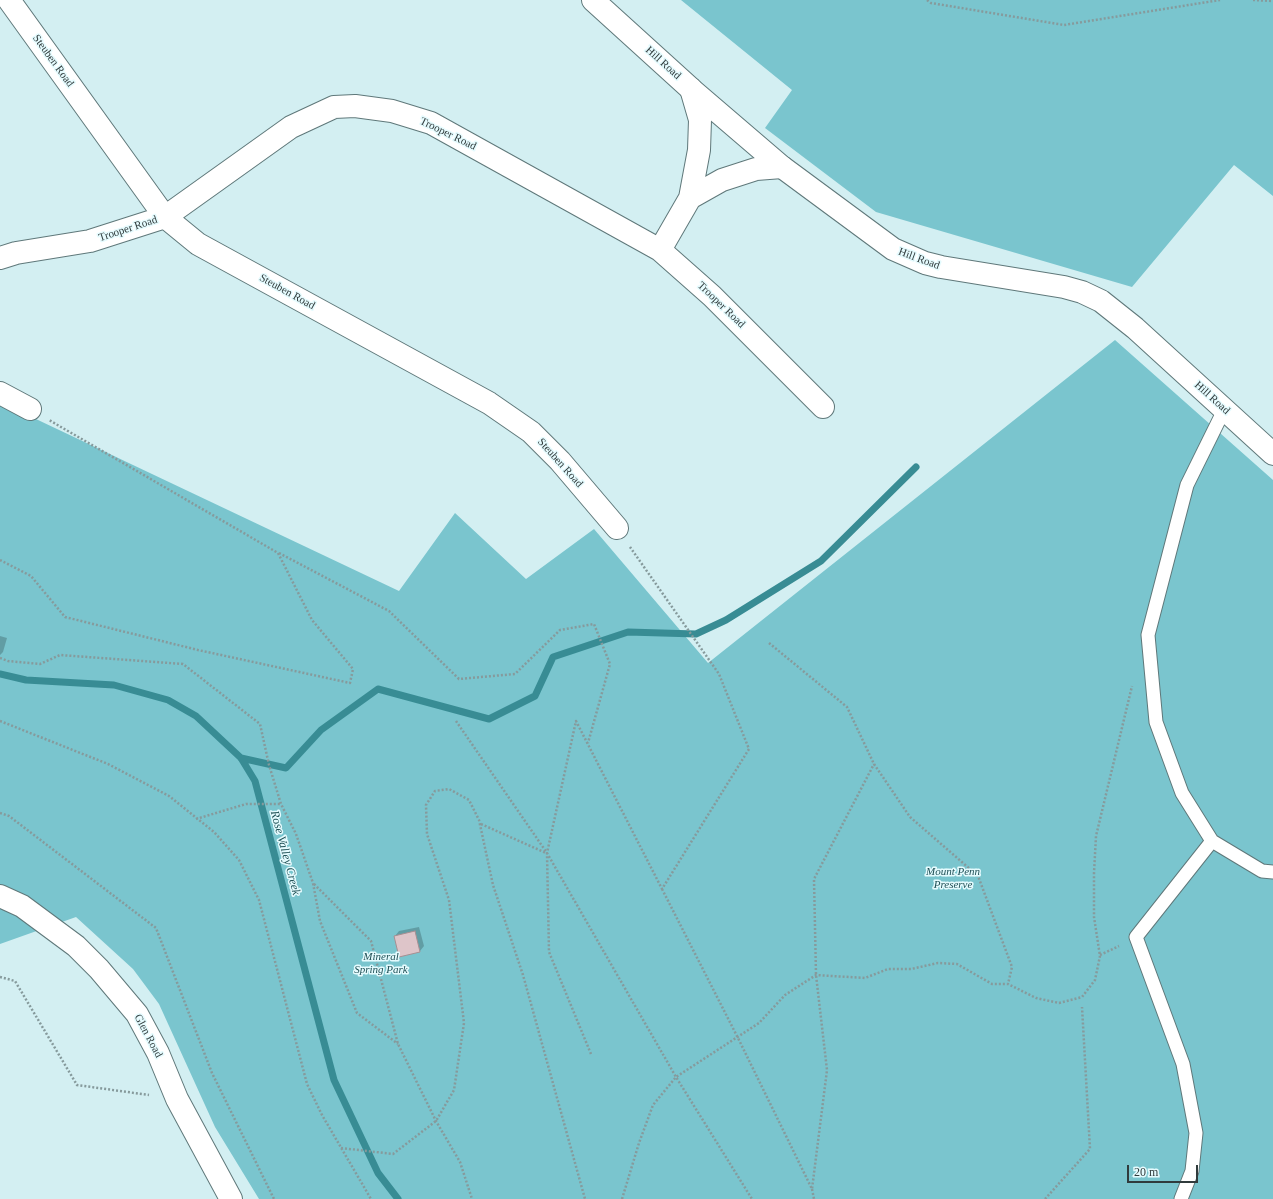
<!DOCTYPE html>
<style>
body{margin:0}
#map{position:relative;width:1273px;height:1199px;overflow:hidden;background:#d3eff2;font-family:"Times New Roman",serif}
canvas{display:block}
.scale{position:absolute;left:1127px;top:1165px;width:71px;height:18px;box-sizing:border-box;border:2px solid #303b3c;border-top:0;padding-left:5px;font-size:12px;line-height:14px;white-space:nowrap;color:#303b3c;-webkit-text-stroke:3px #e5fbfe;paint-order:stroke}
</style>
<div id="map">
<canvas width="1273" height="1199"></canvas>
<div class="scale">20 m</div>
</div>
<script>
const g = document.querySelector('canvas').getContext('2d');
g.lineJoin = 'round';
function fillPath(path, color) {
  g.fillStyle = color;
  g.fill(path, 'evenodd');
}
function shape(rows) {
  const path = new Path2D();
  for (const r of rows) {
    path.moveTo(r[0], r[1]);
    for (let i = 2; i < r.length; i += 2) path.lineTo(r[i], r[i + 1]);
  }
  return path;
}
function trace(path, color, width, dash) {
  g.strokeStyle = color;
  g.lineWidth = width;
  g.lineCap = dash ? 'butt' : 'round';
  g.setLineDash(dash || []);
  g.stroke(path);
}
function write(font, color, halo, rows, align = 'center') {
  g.font = font + ' "Times New Roman",serif';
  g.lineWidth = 3;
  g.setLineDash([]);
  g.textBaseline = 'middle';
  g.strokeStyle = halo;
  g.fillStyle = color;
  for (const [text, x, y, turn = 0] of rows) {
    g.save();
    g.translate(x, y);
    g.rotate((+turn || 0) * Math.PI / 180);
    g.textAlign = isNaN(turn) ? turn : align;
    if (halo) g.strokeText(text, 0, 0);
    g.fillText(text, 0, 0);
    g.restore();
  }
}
const green = shape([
 [681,0,1273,0,1273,196,1234,165,1132,287,876,212,765,128,792,90],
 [1115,340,1273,480,1273,1199,259,1199,215,1127,159,1004,133,969,76,917,0,944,0,402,399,591,455,513,526,579,594,529,708,663]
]);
const shadow = shape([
 [0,636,7,638,3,652,0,655],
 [419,927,424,946,420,951,395,936,399,931]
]);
const stream = shape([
 [0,674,26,680,114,685,168,700,196,716,241,758,255,781,334,1080,378,1173,398,1199],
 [241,758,286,768,321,730,378,689,489,719,535,696,553,657,628,632,696,634,726,620,821,561,916,467]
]);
const building = shape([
 [415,931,420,952,399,957,394,936,415,931]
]);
const path = shape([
 [927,0,931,3,1064,25,1220,0],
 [1253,0,1273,1],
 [279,553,389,611,459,679,515,674,560,630,594,624,610,664,588,743],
 [0,560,31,576,65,617,198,650,350,683,353,669,312,620,278,553,49,420],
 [769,643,847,707,874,764,910,817,978,876,1012,967,1008,984],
 [0,658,8,661,40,664,60,655,183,664,260,724,269,765,281,804,296,834,313,883,320,921,357,1013,398,1044],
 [0,721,108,764,169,796,214,832,239,860,259,900,307,1084,322,1115,371,1199],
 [456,721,547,853,676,1077,752,1199],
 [0,813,9,816,156,928,212,1073,274,1199],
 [196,819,246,804,281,804],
 [481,824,546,853],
 [314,884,371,941,398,1044,436,1121,460,1162,472,1199],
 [662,889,738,1038,812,1189,827,1070,816,975,814,879,874,764],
 [1100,955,1119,946],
 [0,977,15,981,77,1085,149,1095],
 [591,1054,549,952,547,853,576,721,662,889,749,749,719,674,630,547],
 [341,1148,393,1154,436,1121,454,1090,464,1023,449,900,427,834,426,805,435,791,449,789,469,800,479,820,493,885,523,975,585,1199],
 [812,1189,814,1199],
 [622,1199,639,1143,653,1105,676,1077,759,1023,785,995,816,975,865,978,888,969,911,969,938,963,957,964,992,984,1008,984,1036,998,1059,1003,1082,997,1095,980,1100,956,1094,917,1094,873,1096,836,1132,686],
 [1045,1199,1090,1149,1082,1007]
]);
const lane = shape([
 [1224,410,1187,485,1148,635,1156,722,1182,793,1212,841,1262,871,1273,872],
 [1181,1199,1192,1171,1196,1133,1183,1064,1136,937,1212,841]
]);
const street = shape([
 [9,0,165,217,198,244,489,403,531,432,560,461,617,528],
 [690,198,722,180,756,169,782,167],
 [660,250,690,198,699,150,700,120,691,89],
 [0,258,16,253,90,241,165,217,291,127,334,107,355,106,392,111,431,123,660,250,712,296,823,407],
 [0,393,30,409],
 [0,896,22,906,76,946,99,969,137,1014,158,1053,177,1099,231,1199]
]);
const secondary = shape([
 [593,0,691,89,782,167,893,249,925,263,941,267,1064,287,1082,292,1101,301,1135,328,1273,454]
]);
const streetNames = [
 ["Steuben Road",53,61,54],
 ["Hill Road",663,63,42],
 ["Trooper Road",448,134,26],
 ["Trooper Road",128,229,-18],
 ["Hill Road",919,259,20],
 ["Steuben Road",287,292,29],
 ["Trooper Road",721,305,44],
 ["Hill Road",1212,398,42],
 ["Steuben Road",560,463,48],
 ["Glen Road",148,1036,62]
];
const parkNames = [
 ["Mount Penn",953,872],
 ["Preserve",953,885],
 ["Mineral",381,957],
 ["Spring Park",381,970]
];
const waterNames = [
 ["Rose Valley Creek",285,853,75]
];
fillPath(green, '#7ac5ce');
fillPath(shadow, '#0003');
trace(stream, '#388c94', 7);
fillPath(building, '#dec5c9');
trace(building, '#a78f92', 1);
trace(lane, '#5f787a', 15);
trace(street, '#5f787a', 24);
trace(secondary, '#5f787a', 24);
trace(path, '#869a9c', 2.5, [2, 2]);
trace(lane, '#fff', 13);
trace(street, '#fff', 22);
trace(secondary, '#fff', 22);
write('11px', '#303b3c', '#e5fbfe', streetNames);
write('italic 11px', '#1f4f55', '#e5fbfe', parkNames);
write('italic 12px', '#215257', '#e5fbfe', waterNames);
</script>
